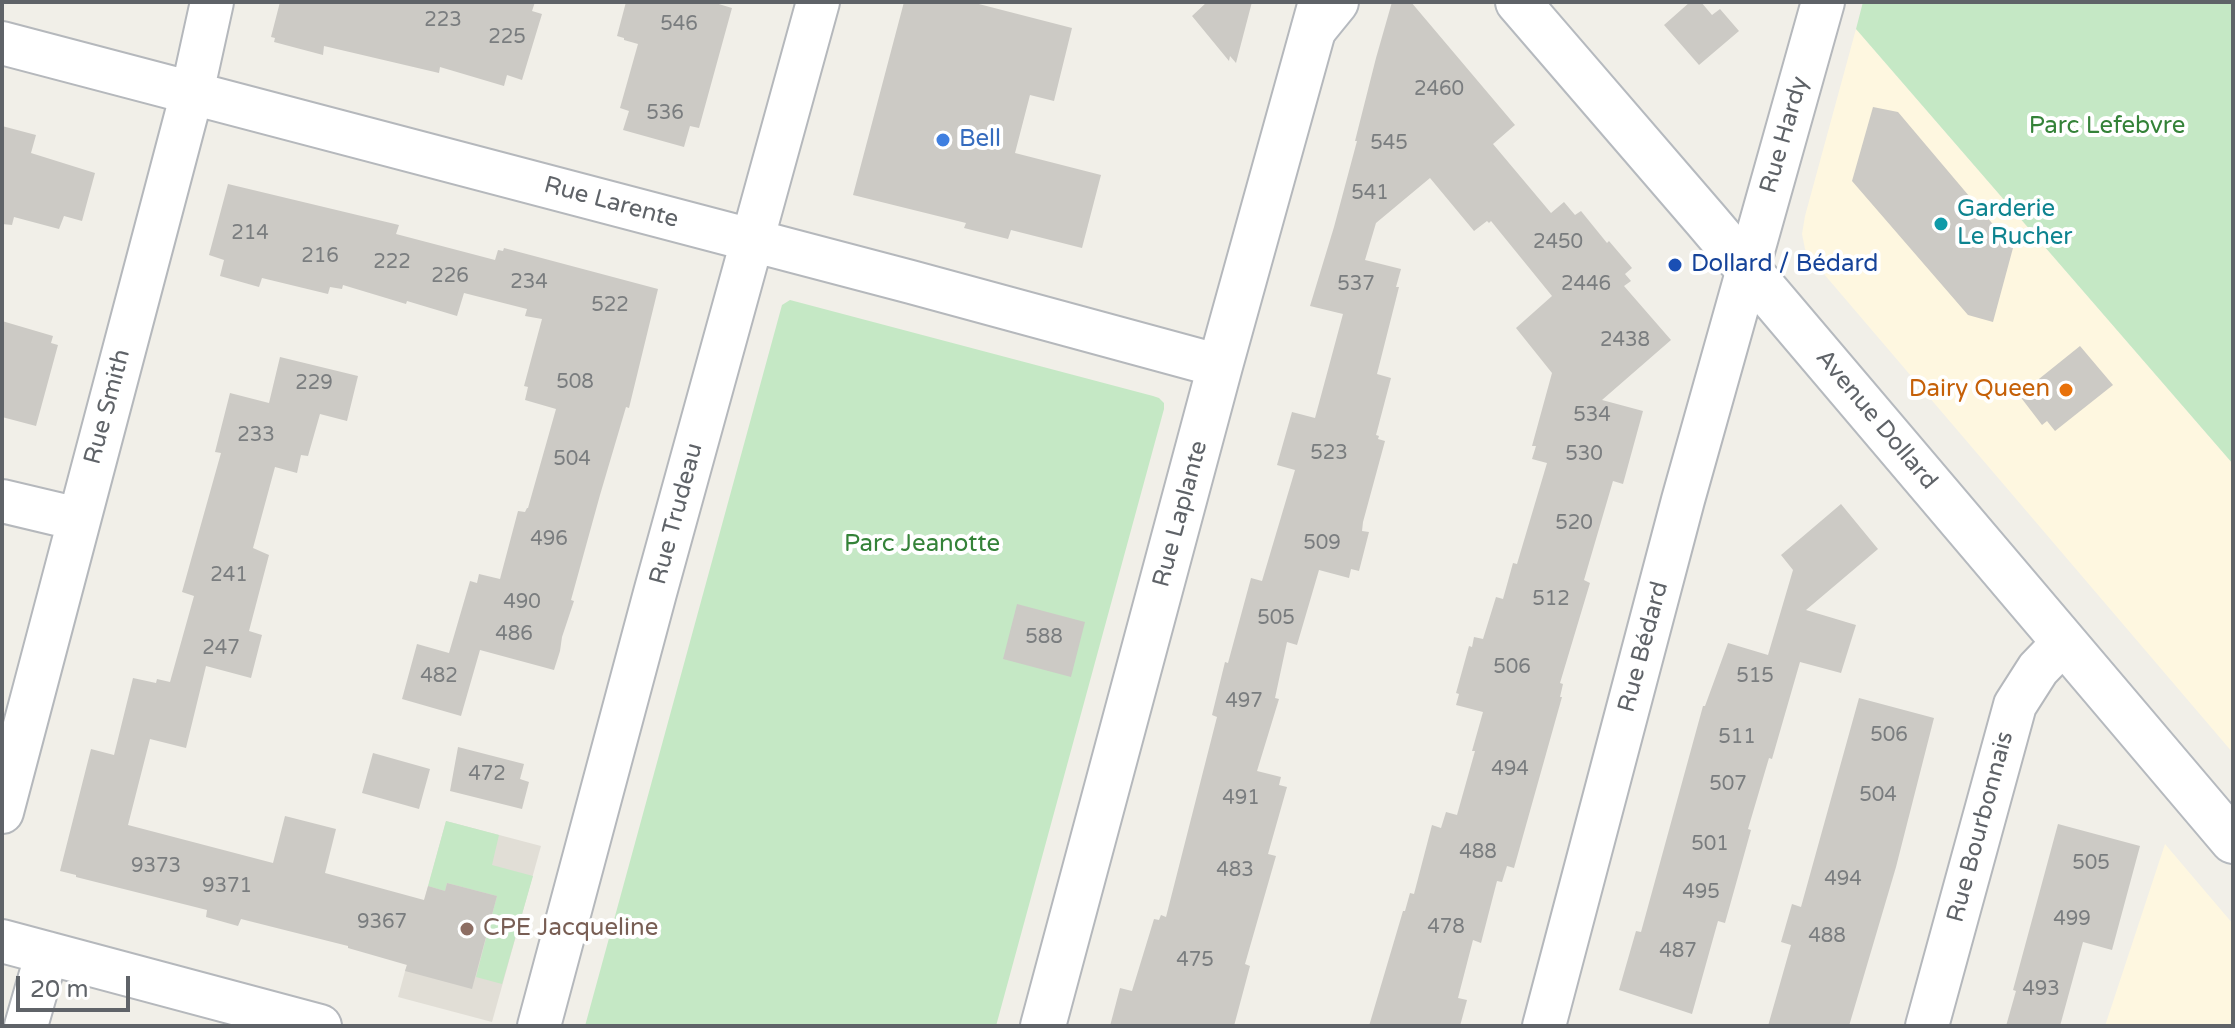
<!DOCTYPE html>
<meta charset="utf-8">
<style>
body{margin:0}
#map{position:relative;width:2235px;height:1028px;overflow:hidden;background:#f1efe8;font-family:"Varela Round",sans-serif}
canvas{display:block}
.frame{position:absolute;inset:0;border:4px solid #5f6368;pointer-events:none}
.scale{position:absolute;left:16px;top:976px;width:114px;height:36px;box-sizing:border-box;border:4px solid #5f6368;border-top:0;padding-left:10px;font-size:24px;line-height:28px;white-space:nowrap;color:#5f6368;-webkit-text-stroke:6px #fff;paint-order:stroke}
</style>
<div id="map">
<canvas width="2235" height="1028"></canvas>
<div class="frame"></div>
<div class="scale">20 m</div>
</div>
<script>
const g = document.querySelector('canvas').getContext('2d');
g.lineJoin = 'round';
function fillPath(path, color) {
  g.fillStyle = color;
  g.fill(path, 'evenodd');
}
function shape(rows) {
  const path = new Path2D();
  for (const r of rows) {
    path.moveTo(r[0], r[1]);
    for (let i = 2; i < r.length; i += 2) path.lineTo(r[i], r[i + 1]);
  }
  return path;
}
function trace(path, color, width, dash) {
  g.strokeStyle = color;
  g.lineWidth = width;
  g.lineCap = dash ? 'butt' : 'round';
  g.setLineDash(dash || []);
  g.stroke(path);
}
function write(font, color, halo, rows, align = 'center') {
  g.font = font + ' "Varela Round",sans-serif';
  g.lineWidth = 8;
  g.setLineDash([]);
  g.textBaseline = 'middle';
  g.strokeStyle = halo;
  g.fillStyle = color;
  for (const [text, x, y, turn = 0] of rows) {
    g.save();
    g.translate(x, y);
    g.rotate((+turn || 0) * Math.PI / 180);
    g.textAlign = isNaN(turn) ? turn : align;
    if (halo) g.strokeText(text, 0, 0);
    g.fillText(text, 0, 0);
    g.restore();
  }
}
const commercial = shape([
 [1856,29,2233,464,2233,753,1812,260,1805,249,1802,234,1805,216],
 [2165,844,2233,924,2233,1026,2105,1026]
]);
const education = shape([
 [446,821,541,846,492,1022,398,997]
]);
const green = shape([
 [1863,2,2233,2,2233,464,1856,29],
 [790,300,1153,396,1159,398,1164,403,1164,409,996,1026,585,1026,782,305],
 [446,821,499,835,492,865,533,876,502,984,476,977,497,896,447,883,445,891,428,886]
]);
const building = shape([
 [280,2,535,2,532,11,542,14,522,80,507,75,504,86,440,67,439,73,324,46,323,55,274,42,275,38,271,37],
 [626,2,712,2,732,8,699,128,690,126,684,147,623,130,629,111,620,108,638,44,624,40,624,38,617,36],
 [904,2,971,2,1072,28,1054,101,1030,95,1015,153,1101,175,1082,248,1011,230,1008,239,964,228,966,223,853,195],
 [1207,2,1252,2,1236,63,1230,56,1229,61,1192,16],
 [1392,2,1411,2,1515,125,1493,144,1551,213,1564,202,1575,215,1581,211,1607,243,1609,241,1632,268,1625,274,1631,281,1624,286,1671,340,1602,400,1643,411,1623,484,1613,481,1584,580,1590,583,1560,683,1563,684,1560,697,1562,697,1514,868,1507,866,1502,882,1497,881,1481,943,1473,940,1458,998,1467,1000,1460,1026,1369,1026,1403,911,1405,911,1410,893,1414,894,1432,825,1441,828,1446,812,1457,815,1475,751,1472,751,1483,712,1456,705,1459,694,1456,693,1469,646,1472,647,1474,637,1483,639,1496,597,1503,599,1513,563,1517,564,1547,463,1532,459,1536,446,1532,446,1552,373,1516,328,1552,296,1491,221,1489,223,1487,221,1474,231,1430,178,1376,223,1365,260,1401,269,1396,287,1399,287,1377,374,1391,378,1376,435,1379,436,1378,439,1385,441,1363,522,1362,531,1369,532,1359,571,1351,569,1349,578,1319,570,1297,645,1287,642,1275,698,1279,699,1257,771,1281,777,1279,785,1287,787,1268,854,1276,856,1245,964,1250,966,1234,1026,1110,1026,1120,988,1132,991,1154,919,1159,920,1161,915,1166,917,1217,717,1212,715,1225,662,1228,663,1251,578,1262,581,1295,470,1277,465,1292,412,1315,418,1343,314,1310,306,1334,227,1357,141,1355,141,1376,58],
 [1690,2,1701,2,1712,15,1720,9,1739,31,1699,65,1664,25],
 [1873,107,1898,112,2013,248,1993,322,1968,315,1852,181],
 [2,126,36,135,31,153,95,173,82,221,64,216,59,229,14,217,12,225,2,224],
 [228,184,399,225,396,234,495,260,498,250,503,251,504,248,658,289,629,408,626,407,600,495,571,600,574,601,562,637,560,651,554,670,480,650,461,716,402,699,417,644,449,653,470,581,477,583,479,574,500,579,518,511,525,512,527,508,528,508,556,409,525,400,528,387,524,386,542,319,525,316,527,309,464,293,457,316,407,301,406,304,343,285,342,289,330,287,328,294,262,278,259,287,220,276,224,260,209,255],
 [2,321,53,336,51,343,58,345,36,426,2,417],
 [2080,346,2113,385,2055,431,2047,421,2042,425,2019,395],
 [280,357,358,376,347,421,320,414,308,456,301,455,297,473,275,467,253,548,269,555,249,631,262,635,251,678,206,666,186,748,150,739,128,825,273,863,285,816,336,829,325,873,424,900,428,886,445,891,447,883,497,896,472,989,405,971,407,965,348,948,348,946,241,919,238,926,206,917,207,910,76,877,76,875,60,871,91,749,114,755,133,678,156,683,157,679,170,682,194,596,182,592,221,453,215,452,230,393,269,403],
 [1841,504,1878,549,1806,610,1856,625,1841,673,1800,662,1772,759,1769,758,1748,829,1751,830,1725,923,1718,921,1692,1014,1619,990,1636,931,1641,932,1703,706,1705,706,1728,643,1768,655,1793,570,1781,555],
 [1017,604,1085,622,1071,677,1003,659],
 [1859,698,1934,718,1896,867,1849,1026,1768,1026,1791,945,1781,942,1792,904,1801,907],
 [458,747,524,764,520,779,529,782,522,809,450,791],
 [373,753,430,769,419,809,362,793],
 [2058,824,2140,846,2112,950,2083,942,2060,1026,2006,1026,2016,991,2013,990]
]);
const minor = shape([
 [2,43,911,282,1220,366],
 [2,501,78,519],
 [2,812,192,93,212,2],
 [2,941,320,1026],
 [26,1026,47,953],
 [539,1026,655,593,818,2],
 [1544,1026,1683,500,1823,2],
 [1927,1026,2015,705,2038,669,2064,642]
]);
const tertiary = shape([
 [1043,1026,1220,366,1321,2]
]);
const secondary = shape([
 [1518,2,1706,220,2233,841],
 [1314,29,1336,2]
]);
const markers = [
 [943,140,8,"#3f7fe0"],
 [1941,224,8,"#0f9aa8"],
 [1675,265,8,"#1a4fb4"],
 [2066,390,8,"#e8710a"],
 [467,929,8,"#8d6e63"]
];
const numberNames = [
 ["223",443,21],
 ["546",679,25],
 ["225",507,38],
 ["2460",1439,90],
 ["536",665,114],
 ["545",1389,144],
 ["541",1370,194],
 ["214",250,234],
 ["2450",1558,243],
 ["216",320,257],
 ["222",392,263],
 ["226",450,277],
 ["234",529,283],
 ["537",1356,285],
 ["2446",1586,285],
 ["522",610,306],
 ["2438",1625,341],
 ["508",575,383],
 ["229",314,384],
 ["534",1592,416],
 ["233",256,436],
 ["523",1329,454],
 ["530",1584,455],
 ["504",572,460],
 ["520",1574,524],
 ["496",549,540],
 ["509",1322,544],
 ["241",229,576],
 ["512",1551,600],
 ["490",522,603],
 ["505",1276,619],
 ["486",514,635],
 ["588",1044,638],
 ["247",221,649],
 ["506",1512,668],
 ["482",439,677],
 ["515",1755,677],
 ["497",1244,702],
 ["506",1889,736],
 ["511",1737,738],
 ["494",1510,770],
 ["472",487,775],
 ["507",1728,785],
 ["504",1878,796],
 ["491",1241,799],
 ["501",1710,845],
 ["488",1478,853],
 ["505",2091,864],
 ["9373",156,867],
 ["483",1235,871],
 ["494",1843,880],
 ["9371",227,887],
 ["495",1701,893],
 ["499",2072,920],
 ["9367",382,923],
 ["478",1446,928],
 ["488",1827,937],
 ["487",1678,952],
 ["475",1195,961],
 ["493",2041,990]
];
const parkNames = [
 ["Parc Lefebvre",2107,127],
 ["Parc Jeanotte",922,545]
];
const streetNames = [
 ["Rue Hardy",1785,135,-74],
 ["Rue Larente",611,203,15],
 ["Rue Smith",108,407,-75],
 ["Avenue Dollard",1876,420,50],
 ["Rue Trudeau",677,514,-75],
 ["Rue Laplante",1181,514,-75],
 ["Rue Bédard",1644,647,-75],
 ["Rue Bourbonnais",1981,827,-75]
];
const shopNames = [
 ["Bell",959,140]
];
const cultureNames = [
 ["Garderie",1957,210],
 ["Le Rucher",1957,238]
];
const transitNames = [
 ["Dollard / Bédard",1691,265]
];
const foodNames = [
 ["Dairy Queen",2050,390]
];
const educationNames = [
 ["CPE Jacqueline",483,929]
];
fillPath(commercial, '#fef7e0');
fillPath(education, '#e1ded6');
fillPath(green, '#c5e8c5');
fillPath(building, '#cccac5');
trace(minor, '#b5b8bc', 46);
trace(tertiary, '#b5b8bc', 48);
trace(secondary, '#b6babf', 48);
trace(minor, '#fff', 42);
trace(tertiary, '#fff', 44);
trace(secondary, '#fff', 44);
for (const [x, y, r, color] of markers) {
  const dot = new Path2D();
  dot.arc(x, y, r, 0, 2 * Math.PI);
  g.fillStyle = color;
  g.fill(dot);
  trace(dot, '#fff', 3);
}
write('20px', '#7a7d7f', null, numberNames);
write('24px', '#348238', '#fff', parkNames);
write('24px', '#5f6368', '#fff', streetNames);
write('24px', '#366cbe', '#fff', shopNames, 'left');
write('24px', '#0d838f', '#fff', cultureNames, 'left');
write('24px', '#164399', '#fff', transitNames, 'left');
write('24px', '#c56008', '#fff', foodNames, 'right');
write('24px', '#785e54', '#fff', educationNames, 'left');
</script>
